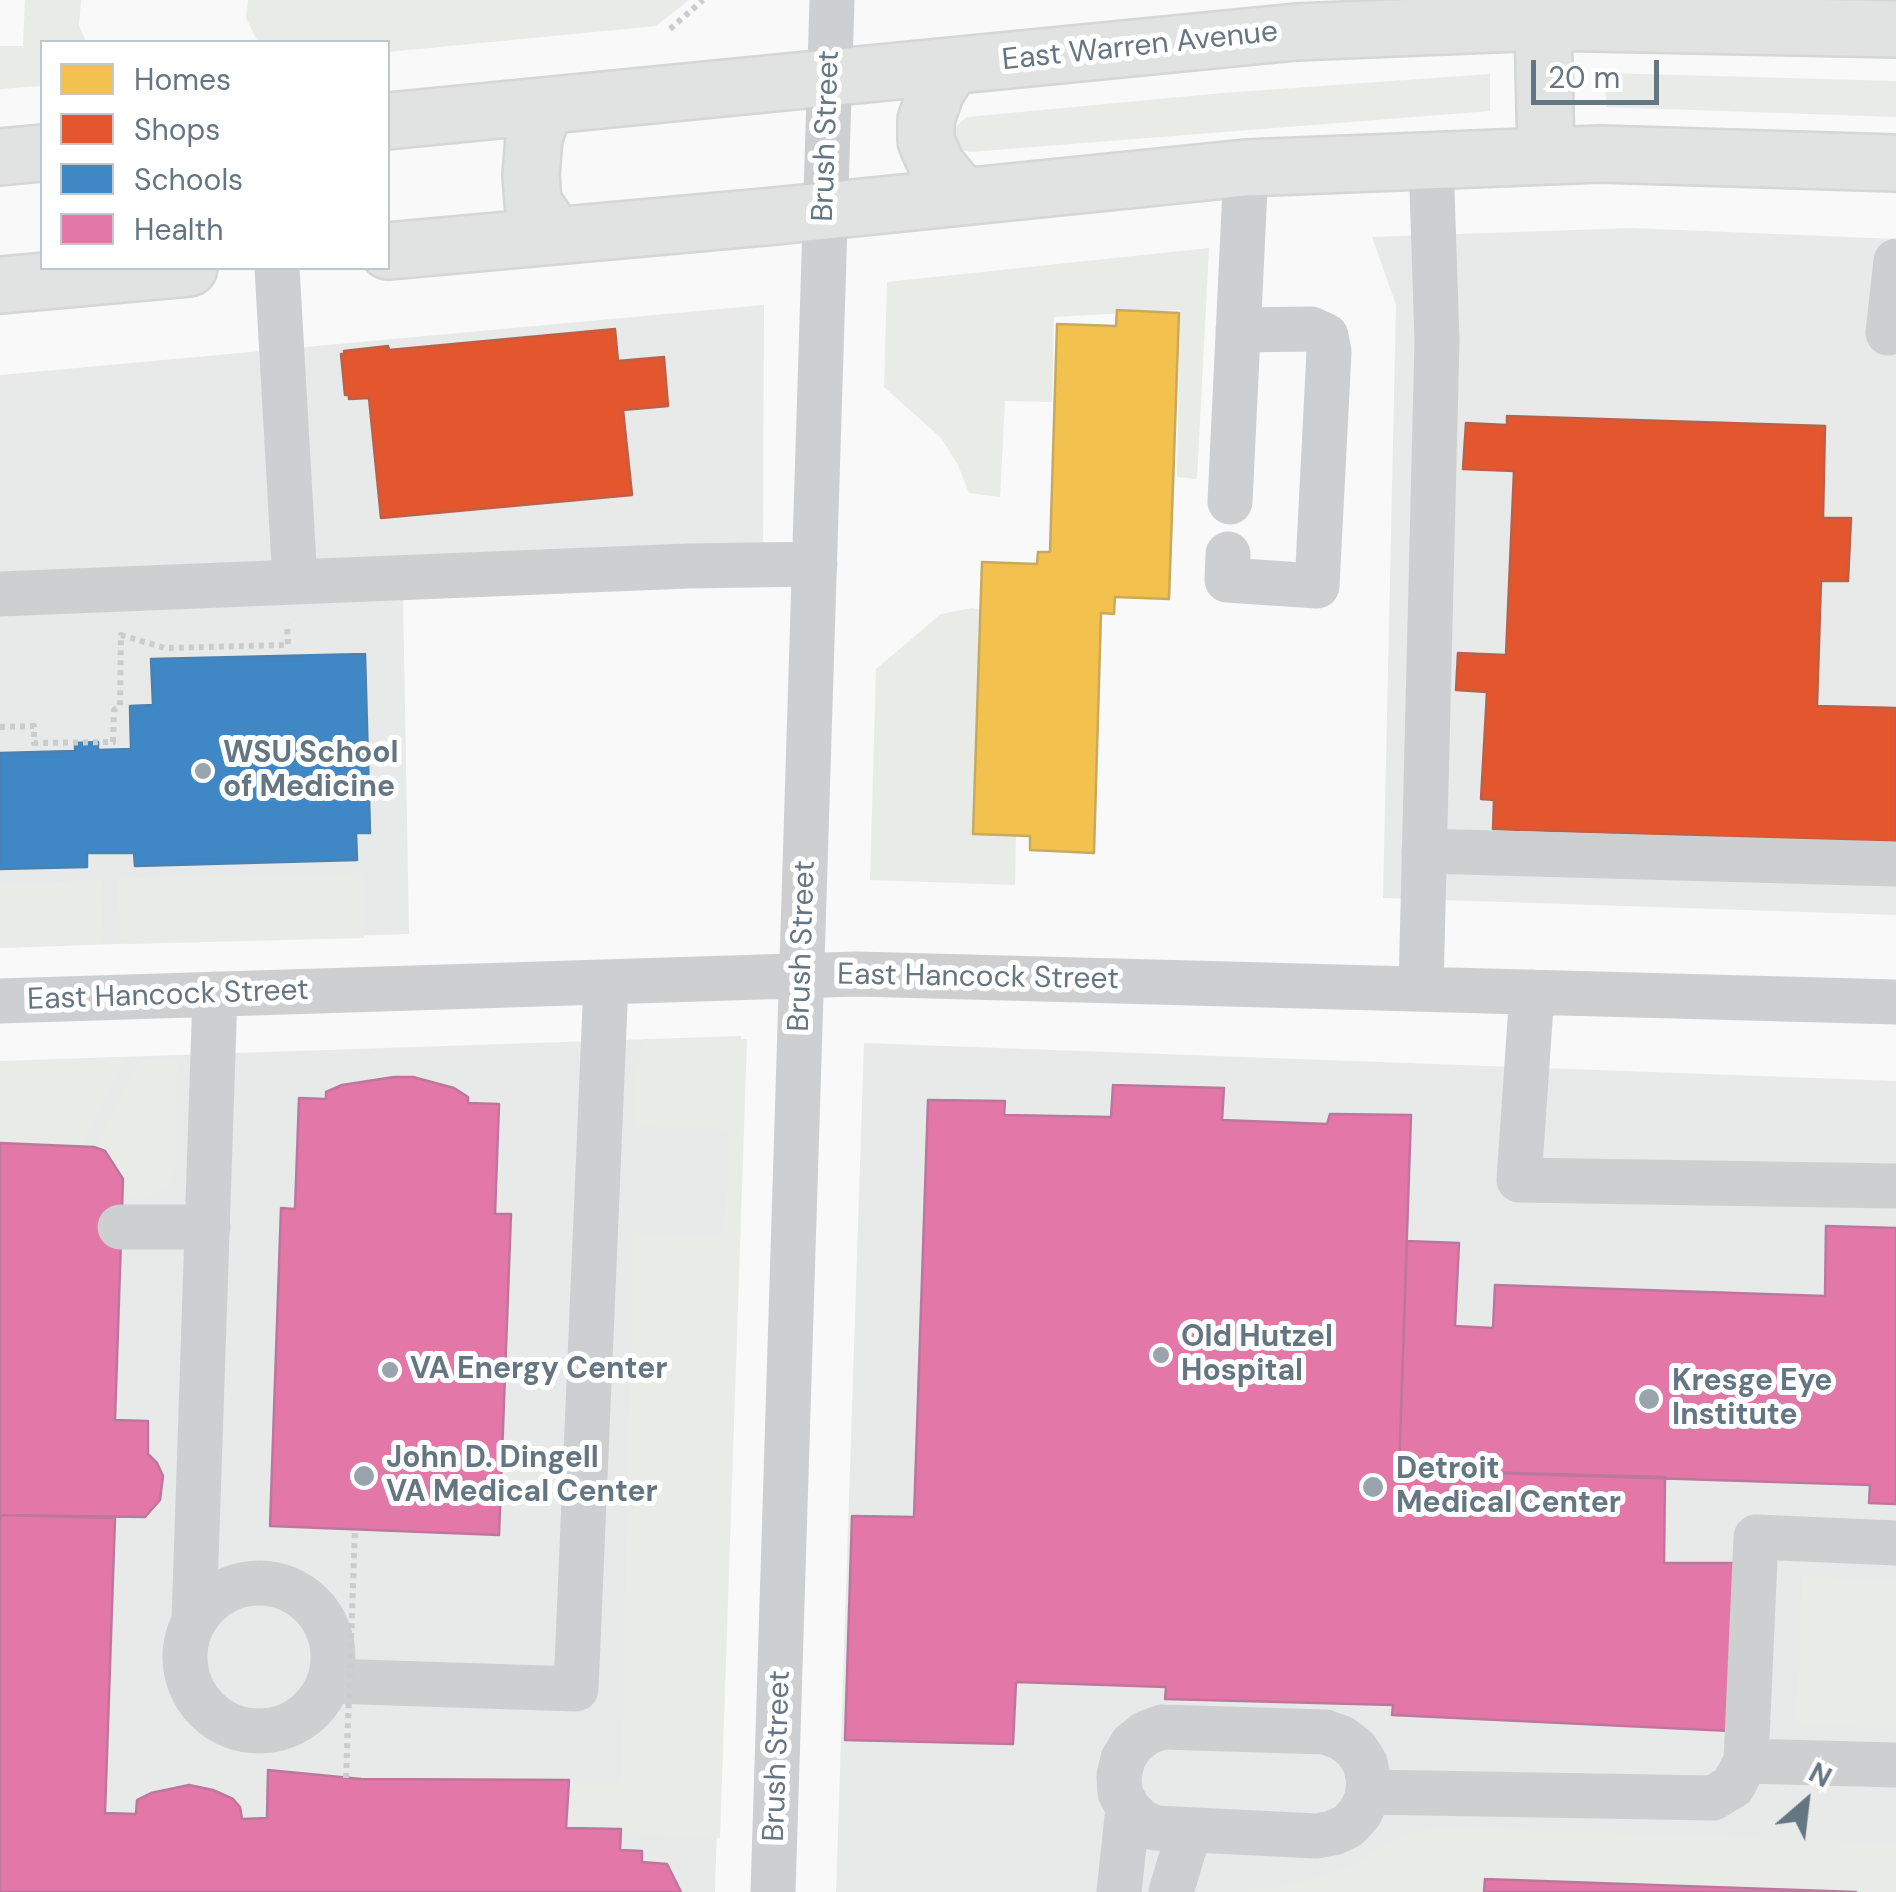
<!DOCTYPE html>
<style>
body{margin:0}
#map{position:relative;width:1896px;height:1892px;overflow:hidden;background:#f9f9f9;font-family:"DM Sans",sans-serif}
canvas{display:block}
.legend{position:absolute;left:40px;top:40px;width:350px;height:230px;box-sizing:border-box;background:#fff;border:2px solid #c1c8cd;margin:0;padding:12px 18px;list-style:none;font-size:30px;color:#657683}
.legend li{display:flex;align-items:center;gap:20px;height:50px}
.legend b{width:50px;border:2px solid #c1c8cd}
.north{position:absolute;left:1756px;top:1752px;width:100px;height:100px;-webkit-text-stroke:8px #fff;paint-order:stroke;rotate:28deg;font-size:28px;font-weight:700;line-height:40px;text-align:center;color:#657683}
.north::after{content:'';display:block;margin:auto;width:35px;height:45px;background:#657683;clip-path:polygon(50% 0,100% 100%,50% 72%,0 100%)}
.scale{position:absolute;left:1531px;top:60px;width:128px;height:45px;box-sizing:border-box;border:5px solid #657683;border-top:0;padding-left:12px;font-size:30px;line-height:35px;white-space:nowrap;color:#657683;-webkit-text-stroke:8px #fff;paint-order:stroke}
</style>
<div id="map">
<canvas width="1896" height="1892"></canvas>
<ul class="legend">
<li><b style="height:28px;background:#f2c14e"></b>Homes</li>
<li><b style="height:28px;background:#e4572e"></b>Shops</li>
<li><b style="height:28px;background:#3f88c5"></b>Schools</li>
<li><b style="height:28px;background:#e377a8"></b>Health</li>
</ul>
<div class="north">N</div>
<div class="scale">20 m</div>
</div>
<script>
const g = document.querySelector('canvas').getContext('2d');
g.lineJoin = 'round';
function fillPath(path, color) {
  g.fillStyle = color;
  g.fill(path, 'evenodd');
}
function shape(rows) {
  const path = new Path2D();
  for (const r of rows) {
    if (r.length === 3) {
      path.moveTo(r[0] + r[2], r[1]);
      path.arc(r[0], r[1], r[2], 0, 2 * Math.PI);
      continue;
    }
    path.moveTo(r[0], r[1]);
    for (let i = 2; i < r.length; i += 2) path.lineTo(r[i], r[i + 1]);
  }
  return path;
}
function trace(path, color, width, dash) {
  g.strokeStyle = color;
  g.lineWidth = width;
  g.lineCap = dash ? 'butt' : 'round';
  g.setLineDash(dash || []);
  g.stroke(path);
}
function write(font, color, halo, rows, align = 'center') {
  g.font = font + ' "DM Sans",sans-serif';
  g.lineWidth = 10;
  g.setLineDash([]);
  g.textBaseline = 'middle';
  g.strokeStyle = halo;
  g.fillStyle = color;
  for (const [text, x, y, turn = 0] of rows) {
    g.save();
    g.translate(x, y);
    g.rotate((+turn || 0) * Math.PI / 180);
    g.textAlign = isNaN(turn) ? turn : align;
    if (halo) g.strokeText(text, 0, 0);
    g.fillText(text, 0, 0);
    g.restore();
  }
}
const built = shape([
 [1632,228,1896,239,1896,915,1383,898,1396,305,1372,237],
 [764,305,763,548,0,578,0,375],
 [403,595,409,934,0,948,0,608],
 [741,1036,715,1892,0,1892,0,1061],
 [864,1043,1896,1081,1896,1892,836,1892]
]);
const green = shape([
 [25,0,81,0,79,25,86,42,42,42,42,86,0,89,0,46,23,46],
 [248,0,689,0,656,26,388,52,388,42,258,42,246,18],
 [1605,73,1896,81,1896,117,1606,107],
 [1490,74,1490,111,970,152,962,150,954,137,955,127,967,117,1223,93],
 [1209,248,1197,479,1177,477,1180,310,1054,317,1052,402,1005,401,1000,497,969,493,958,465,941,438,884,387,887,282],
 [972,608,981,610,1016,835,1015,885,870,880,876,669,941,614],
 [363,873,364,938,127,944,119,938,117,878],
 [101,880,103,936,99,944,0,948,0,884],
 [644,1039,747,1039,720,1838,626,1833,626,1826,570,1824,572,1785,621,1785,633,1233,724,1235,729,1130,636,1126,634,1074],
 [127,1057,81,1147,0,1144,0,1062],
 [178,1059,175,1165,172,1178,166,1189,142,1200,122,1192,94,1151,140,1060],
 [1802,1576,1896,1580,1896,1729,1796,1724],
 [1442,1827,1896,1843,1896,1892,1485,1879,1484,1892,1196,1892,1244,1892,1302,1882,1351,1866,1401,1835]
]);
const homes = shape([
 [1117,310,1179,313,1169,599,1115,597,1114,614,1101,613,1094,853,1030,850,1030,836,973,834,982,562,1037,564,1038,552,1050,552,1057,324,1116,326,1117,310]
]);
const shops = shape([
 [615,329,618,361,664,357,668,406,623,410,632,495,381,518,369,398,349,399,349,395,345,395,341,354,345,354,344,351,388,346,389,350,615,329],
 [1507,416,1825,426,1823,518,1851,518,1848,581,1821,581,1817,706,1896,708,1896,842,1493,829,1494,800,1481,799,1487,692,1456,690,1458,653,1506,655,1514,471,1463,469,1466,423,1507,425,1507,416]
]);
const schools = shape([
 [365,654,370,833,356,833,357,860,135,866,134,853,87,853,87,867,0,869,0,753,75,751,75,743,98,742,98,750,131,749,130,706,153,705,151,659,365,654]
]);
const health = shape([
 [394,1077,413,1077,454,1088,468,1097,468,1103,499,1104,495,1214,511,1214,499,1535,270,1526,281,1208,295,1209,299,1098,326,1099,326,1092,342,1085,394,1077],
 [1113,1085,1224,1088,1222,1120,1327,1124,1330,1114,1411,1115,1399,1470,1665,1477,1664,1563,1734,1563,1731,1731,1392,1715,1393,1705,1165,1699,1166,1687,1016,1682,1013,1744,845,1740,852,1516,914,1517,928,1100,1005,1101,1004,1115,1111,1117,1113,1085],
 [0,1143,94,1147,105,1151,123,1179,115,1420,148,1421,148,1454,157,1463,163,1476,160,1500,145,1517,0,1515,0,1143],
 [1826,1226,1896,1228,1896,1504,1869,1503,1870,1485,1399,1470,1407,1241,1459,1243,1455,1326,1493,1328,1495,1285,1825,1296,1826,1226],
 [0,1515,115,1518,105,1813,136,1814,137,1800,151,1793,189,1785,213,1790,233,1799,240,1807,242,1819,267,1818,268,1770,361,1779,569,1780,566,1828,621,1829,620,1850,642,1851,642,1862,667,1864,681,1892,0,1892,0,1515],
 [1485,1879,1654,1885,1856,1892,1484,1892,1485,1879]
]);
const path = shape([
 [670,29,703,0],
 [0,727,34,726,34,743,113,742,114,710,120,706,121,635,165,648,288,645,287,624]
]);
const minor = shape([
 [277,268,295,582],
 [1888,333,1896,261],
 [1230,502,1246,168],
 [1228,554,1227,580,1317,586,1329,352,1326,336,1311,329,1238,330],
 [0,594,688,566,815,564],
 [1424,851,1896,864],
 [1421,988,1437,341,1431,160],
 [1532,992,1519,1180,1896,1186],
 [0,1001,857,974,1896,1002],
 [120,1227,208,1227],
 [259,1657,74],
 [194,1620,215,994],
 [330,1681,576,1689,606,982],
 [1162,1727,1325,1732,1342,1738,1356,1749,1365,1763,1369,1781,1367,1798,1360,1813,1348,1826,1333,1833,1317,1836,1154,1828,1139,1820,1128,1808,1120,1793,1119,1776,1123,1759,1132,1744,1146,1733,1162,1727],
 [1746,1761,1896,1765],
 [1368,1792,1713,1798,1733,1786,1746,1761,1756,1537,1896,1543],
 [773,1892,832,0],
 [1119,1892,1128,1808],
 [1171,1892,1189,1832]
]);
const major = shape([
 [1543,22,1546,155],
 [952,66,936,91,926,120,926,141,937,166,963,197],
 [545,106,534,138,531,175,533,203,556,236],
 [388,121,1296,32,1543,22,1896,29],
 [0,157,42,153],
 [388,251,775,216,1246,168,1600,154,1896,163],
 [0,285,189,268]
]);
const pathBridge = shape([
 [346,1778,355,1530]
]);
const markers = [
 [203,771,10,"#99a4ac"],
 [1161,1355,10,"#99a4ac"],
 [390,1370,10,"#99a4ac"],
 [1649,1399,12,"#99a4ac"],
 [364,1476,12,"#99a4ac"],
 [1373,1487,12,"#99a4ac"]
];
const streetNames = [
 ["East Warren Avenue",1140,47,-6],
 ["Brush Street",827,136,-88],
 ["Brush Street",803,946,-88],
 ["East Hancock Street",978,978,1],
 ["East Hancock Street",168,996,-2],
 ["Brush Street",778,1756,-88]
];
const poiNames = [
 ["WSU School",223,754],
 ["of Medicine",223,788],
 ["Old Hutzel",1181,1338],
 ["Hospital",1181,1372],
 ["VA Energy Center",410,1370],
 ["Kresge Eye",1672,1382],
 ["Institute",1672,1416],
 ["John D. Dingell",386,1459],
 ["VA Medical Center",386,1493],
 ["Detroit",1396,1470],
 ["Medical Center",1396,1504]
];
fillPath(built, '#e8e9e9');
fillPath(green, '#e8ebe6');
fillPath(homes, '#f2c14e');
trace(homes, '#c8aa5e', 2.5);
fillPath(shops, '#e4572e');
trace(shops, '#be6048', 2.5);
fillPath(schools, '#3f88c5');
trace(schools, '#4a83b1', 2.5);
fillPath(health, '#e377a8');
trace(health, '#bd779d', 2.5);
trace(major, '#d5d6d7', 60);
trace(path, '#cbcccd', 6, [5, 5]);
trace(minor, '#cecfd0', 45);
trace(major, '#e1e2e2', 55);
trace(pathBridge, '#cbcccd', 6, [5, 5]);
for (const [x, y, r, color] of markers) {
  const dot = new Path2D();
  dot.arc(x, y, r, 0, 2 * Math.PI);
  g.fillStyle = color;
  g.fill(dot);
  trace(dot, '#fff', 4);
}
write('30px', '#657683', '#fff', streetNames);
write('bold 30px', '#657683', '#fff', poiNames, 'left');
</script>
